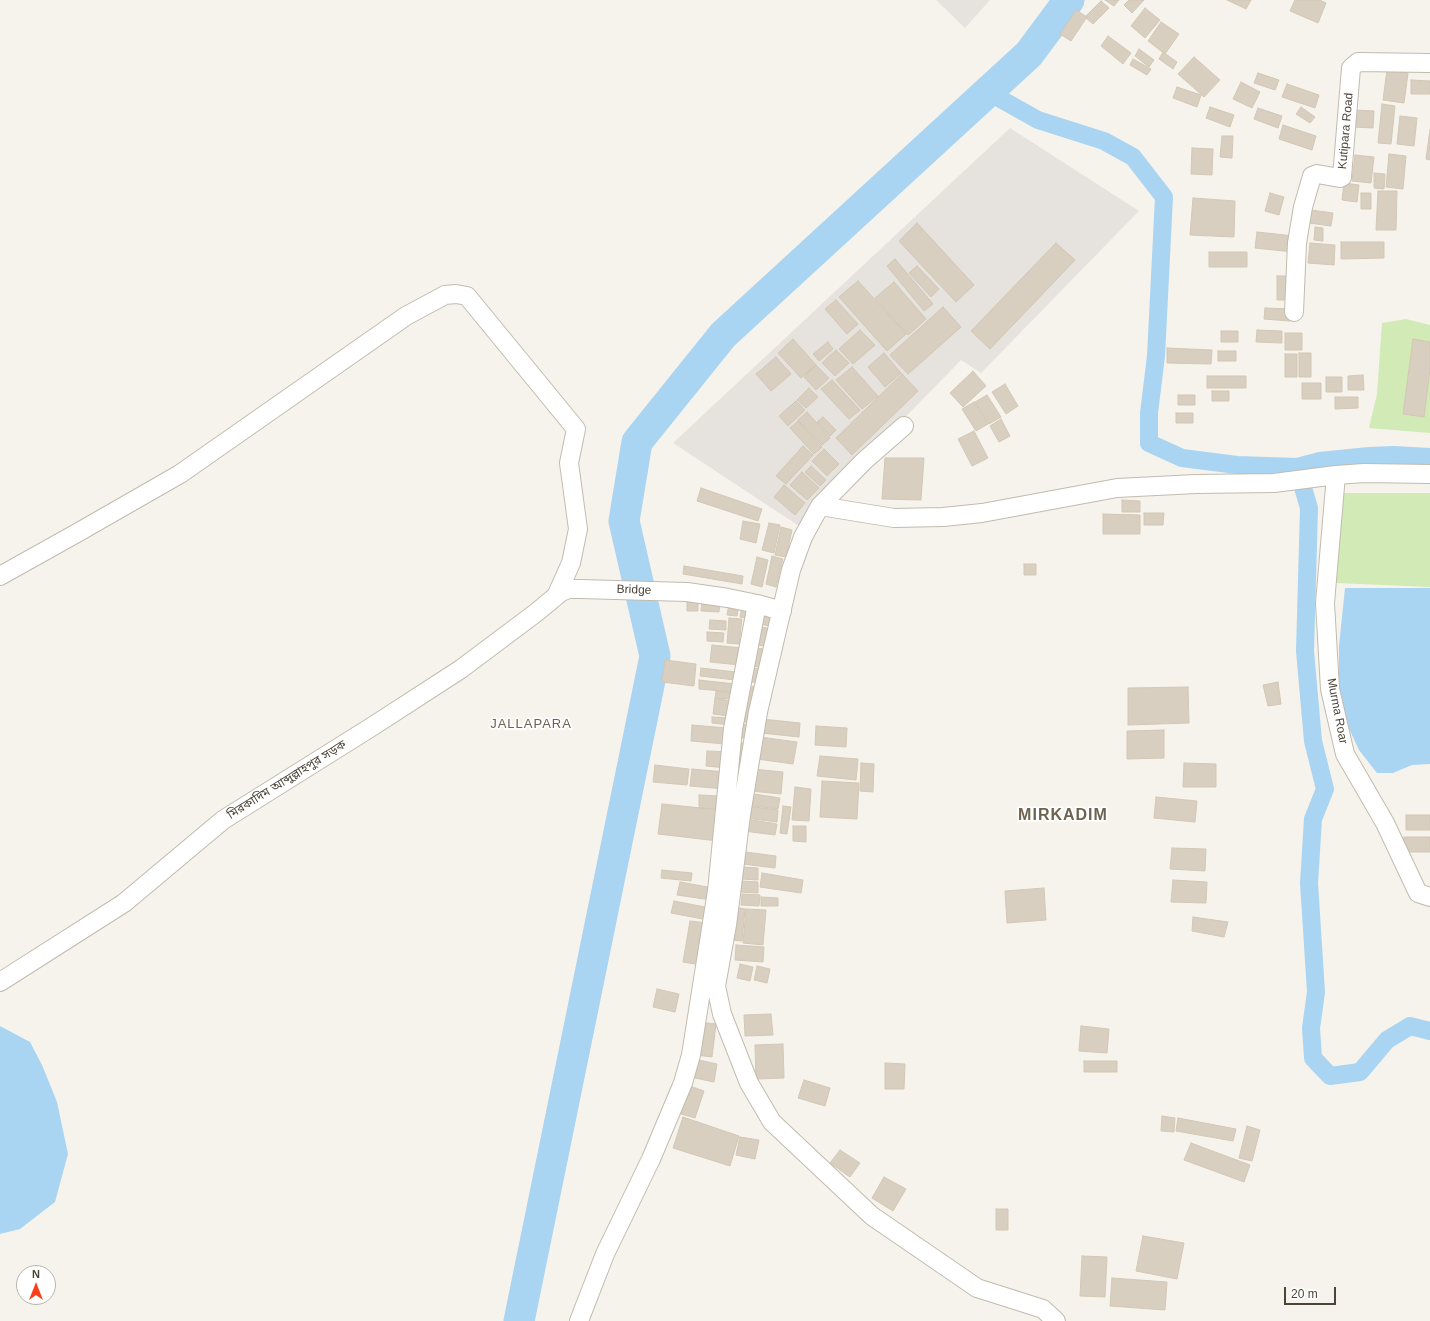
<!DOCTYPE html>
<meta charset="utf-8">
<style>
body{margin:0}
#map{position:relative;width:1430px;height:1321px;overflow:hidden;background:#f6f3ec;font-family:Helvetica,sans-serif}
canvas{display:block}
.north{position:absolute;left:16px;top:1265px;width:40px;height:40px;box-sizing:border-box;background:#fff;border:1px solid #b7b4b0;border-radius:50%;rotate:0deg;font-size:11px;font-weight:700;line-height:16px;text-align:center;color:#4b4439}
.north::after{content:'';display:block;margin:auto;width:14px;height:18px;background:#fc3f1d;clip-path:polygon(50% 0,100% 100%,50% 72%,0 100%)}
.scale{position:absolute;left:1284px;top:1287px;width:52px;height:18px;box-sizing:border-box;border:2px solid #4b4439;border-top:0;padding-left:5px;font-size:12px;line-height:14px;white-space:nowrap;color:#4b4439;-webkit-text-stroke:3px #fff;paint-order:stroke}
</style>
<div id="map">
<canvas width="1430" height="1321"></canvas>
<div class="north">N</div>
<div class="scale">20 m</div>
</div>
<script>
const g = document.querySelector('canvas').getContext('2d');
g.lineJoin = 'round';
function fillPath(path, color) {
  g.fillStyle = color;
  g.fill(path, 'evenodd');
}
function shape(rows) {
  const path = new Path2D();
  for (const r of rows) {
    path.moveTo(r[0], r[1]);
    for (let i = 2; i < r.length; i += 2) path.lineTo(r[i], r[i + 1]);
  }
  return path;
}
function trace(path, color, width, dash) {
  g.strokeStyle = color;
  g.lineWidth = width;
  g.lineCap = dash ? 'butt' : 'round';
  g.setLineDash(dash || []);
  g.stroke(path);
}
function write(font, color, halo, rows, align = 'center') {
  g.font = font + ' Helvetica,"Noto Sans Bengali",sans-serif';
  g.lineWidth = 3.5;
  g.setLineDash([]);
  g.textBaseline = 'middle';
  g.strokeStyle = halo;
  g.fillStyle = color;
  for (const [text, x, y, turn = 0] of rows) {
    g.save();
    g.translate(x, y);
    g.rotate((+turn || 0) * Math.PI / 180);
    g.textAlign = isNaN(turn) ? turn : align;
    if (halo) g.strokeText(text, 0, 0);
    g.fillText(text, 0, 0);
    g.restore();
  }
}
const industrial = shape([
 [936,0,990,0,965,28],
 [1010,128,1139,211,981,373,961,360,799,526,673,443]
]);
const green = shape([
 [1406,319,1430,325,1430,433,1369,428,1377,394,1382,323],
 [1341,493,1430,493,1430,587,1336,583]
]);
const water = shape([
 [1345,588,1430,588,1430,764,1412,765,1393,773,1377,773,1359,750,1345,720,1339,687,1339,646],
 [0,1026,30,1042,42,1065,57,1102,68,1154,55,1202,20,1229,0,1234]
]);
const canal = shape([
 [988,92,1038,120,1104,141,1133,157,1164,197,1156,356,1149,413,1149,443,1182,458,1237,465,1297,467,1309,508,1305,651,1313,741,1325,789,1313,819,1309,883,1316,992,1311,1028,1313,1058,1330,1076,1360,1072,1387,1040,1410,1026,1430,1031],
 [1297,467,1320,461,1369,456,1394,455,1430,457]
]);
const river = shape([
 [519,1321,655,656,624,521,637,442,723,335,1029,54,1069,0]
]);
const building = shape([
 [1105,0,1119,0,1114,6,1105,0],
 [1129,0,1144,0,1132,13,1124,5,1129,0],
 [1227,0,1251,0,1246,9,1227,0],
 [1295,0,1320,0,1326,3,1318,23,1290,11,1295,0],
 [1101,1,1109,8,1093,24,1085,17,1101,1],
 [1145,8,1160,20,1145,38,1131,26,1145,8],
 [1076,10,1087,17,1071,41,1060,34,1076,10],
 [1161,22,1179,34,1165,54,1148,41,1161,22],
 [1108,36,1131,53,1123,64,1101,46,1108,36],
 [1139,49,1154,60,1149,67,1135,56,1139,49],
 [1163,52,1177,62,1173,69,1159,59,1163,52],
 [1194,57,1220,80,1204,97,1178,74,1194,57],
 [1133,59,1151,69,1147,75,1130,65,1133,59],
 [1387,70,1408,73,1404,103,1383,100,1387,70],
 [1258,73,1279,80,1275,90,1254,83,1258,73],
 [1411,80,1430,81,1430,94,1411,94,1411,80],
 [1241,82,1260,92,1252,108,1233,99,1241,82],
 [1287,84,1319,95,1315,108,1282,97,1287,84],
 [1177,87,1201,95,1197,107,1173,98,1177,87],
 [1382,104,1395,106,1391,144,1378,143,1382,104],
 [1210,107,1234,115,1230,127,1206,118,1210,107],
 [1301,107,1315,117,1310,123,1296,114,1301,107],
 [1258,108,1282,116,1278,128,1254,119,1258,108],
 [1355,110,1374,111,1373,128,1354,127,1355,110],
 [1400,116,1417,118,1414,146,1397,144,1400,116],
 [1283,125,1316,136,1312,150,1279,139,1283,125],
 [1430,130,1430,160,1426,159,1430,130],
 [1222,136,1233,136,1232,158,1220,157,1222,136],
 [1192,148,1213,149,1212,175,1191,174,1192,148],
 [1389,154,1406,156,1403,189,1386,187,1389,154],
 [1355,155,1374,157,1371,183,1352,181,1355,155],
 [1374,173,1385,174,1384,189,1374,188,1374,173],
 [1344,183,1359,185,1357,202,1342,200,1344,183],
 [1378,191,1397,191,1396,230,1376,230,1378,191],
 [1270,193,1284,197,1279,215,1265,211,1270,193],
 [1361,193,1371,193,1371,209,1361,209,1361,193],
 [1193,198,1235,201,1234,237,1190,235,1193,198],
 [1311,210,1333,213,1331,226,1309,223,1311,210],
 [917,223,974,285,956,302,899,241,917,223],
 [1315,227,1323,228,1323,241,1314,240,1315,227],
 [1257,232,1294,236,1293,252,1255,248,1257,232],
 [1341,242,1384,242,1384,258,1341,259,1341,242],
 [1056,243,1075,260,990,349,971,331,1056,243],
 [1310,243,1335,245,1334,265,1308,263,1310,243],
 [1209,252,1247,252,1247,267,1209,267,1209,252],
 [895,259,933,304,924,311,887,266,895,259],
 [917,266,939,289,931,297,909,273,917,266],
 [1277,276,1291,276,1291,300,1277,300,1277,276],
 [858,281,906,334,887,351,839,297,858,281],
 [894,282,926,319,908,335,875,298,894,282],
 [836,300,858,324,847,334,825,309,836,300],
 [943,307,961,327,908,374,890,355,943,307],
 [1265,308,1291,309,1290,321,1264,319,1265,308],
 [860,330,875,345,853,364,839,349,860,330],
 [1257,330,1282,331,1282,343,1256,342,1257,330],
 [1221,331,1238,331,1238,342,1221,342,1221,331],
 [1285,333,1302,333,1302,350,1285,350,1285,333],
 [793,339,816,365,801,378,778,353,793,339],
 [1413,339,1430,342,1430,369,1424,417,1403,414,1413,339],
 [828,342,833,349,819,361,813,354,828,342],
 [1167,348,1212,350,1211,364,1167,363,1167,348],
 [836,350,849,363,835,376,822,363,836,350],
 [1218,351,1236,351,1236,361,1218,361,1218,351],
 [884,353,901,373,885,387,868,367,884,353],
 [1299,353,1311,353,1311,377,1299,377,1299,353],
 [1285,354,1297,354,1297,377,1285,377,1285,354],
 [776,357,791,374,771,391,756,374,776,357],
 [816,365,829,378,816,390,804,377,816,365],
 [852,367,878,396,862,409,836,380,852,367],
 [973,371,986,386,963,407,950,393,973,371],
 [902,374,918,391,852,455,836,438,902,374],
 [1363,375,1364,390,1348,390,1348,376,1363,375],
 [1207,376,1246,376,1246,388,1207,388,1207,376],
 [1326,377,1342,377,1342,392,1326,392,1326,377],
 [832,380,860,410,849,419,821,389,832,380],
 [1302,383,1321,383,1321,399,1302,399,1302,383],
 [1005,384,1018,406,1006,414,992,392,1005,384],
 [809,388,818,397,806,408,797,400,809,388],
 [1212,391,1229,391,1229,401,1212,401,1212,391],
 [987,395,1001,417,989,424,975,402,987,395],
 [1178,395,1195,395,1195,405,1178,405,1178,395],
 [1335,397,1358,397,1358,408,1335,409,1335,397],
 [796,401,805,410,788,426,779,416,796,401],
 [974,402,988,424,976,431,962,409,974,402],
 [807,412,830,438,822,445,798,420,807,412],
 [1176,413,1193,413,1193,423,1176,423,1176,413],
 [823,417,836,430,830,436,817,422,823,417],
 [1001,419,1010,436,999,442,990,426,1001,419],
 [798,421,822,447,814,454,790,428,798,421],
 [974,431,988,458,972,466,958,439,974,431],
 [803,446,813,455,786,484,776,476,803,446],
 [824,449,839,464,827,476,812,461,824,449],
 [885,458,924,458,921,500,882,499,885,458],
 [811,466,826,480,820,486,805,472,811,466],
 [802,472,819,488,807,500,790,485,802,472],
 [784,485,805,503,795,515,774,497,784,485],
 [701,488,762,509,758,521,697,501,701,488],
 [1122,500,1140,501,1140,512,1122,512,1122,500],
 [1144,513,1164,513,1163,525,1144,525,1144,513],
 [1103,514,1140,515,1140,534,1103,534,1103,514],
 [743,521,760,524,756,543,740,539,743,521],
 [769,523,780,525,774,553,762,550,769,523],
 [781,527,792,530,786,557,775,555,781,527],
 [772,556,783,559,776,587,766,584,772,556],
 [757,557,768,560,762,587,751,584,757,557],
 [1024,564,1036,564,1036,575,1024,575,1024,564],
 [684,566,743,576,742,584,683,574,684,566],
 [702,601,720,603,719,612,701,611,702,601],
 [687,602,698,602,698,611,687,611,687,602],
 [729,604,739,606,737,616,727,615,729,604],
 [742,606,751,608,750,619,740,617,742,606],
 [760,612,773,615,771,626,758,624,760,612],
 [729,618,742,619,739,644,727,643,729,618],
 [710,620,726,621,726,630,709,629,710,620],
 [756,626,772,629,769,647,752,644,756,626],
 [707,632,724,633,723,642,707,641,707,632],
 [712,645,742,648,740,665,710,662,712,645],
 [752,647,768,650,764,668,748,665,752,647],
 [665,660,696,664,694,686,662,682,665,660],
 [748,667,761,669,759,683,746,681,748,667],
 [701,668,736,672,735,680,700,676,701,668],
 [699,680,735,684,734,692,699,689,699,680],
 [1278,682,1281,704,1268,706,1263,685,1278,682],
 [744,685,756,687,751,723,739,721,744,685],
 [1188,687,1189,723,1128,725,1128,688,1188,687],
 [716,691,733,693,732,699,715,698,716,691],
 [715,698,731,701,729,716,713,714,715,698],
 [712,717,730,718,729,725,712,723,712,717],
 [762,719,800,723,799,737,761,733,762,719],
 [739,724,751,725,749,739,737,737,739,724],
 [692,725,727,728,725,744,691,741,692,725],
 [816,726,847,728,846,747,815,745,816,726],
 [1164,730,1164,758,1127,759,1127,731,1164,730],
 [760,737,797,742,793,764,757,759,760,737],
 [737,743,747,743,742,786,732,785,737,743],
 [707,751,728,752,727,768,706,766,707,751],
 [820,756,858,759,856,780,817,776,820,756],
 [861,763,874,764,873,792,860,791,861,763],
 [1184,763,1216,764,1216,787,1183,787,1184,763],
 [655,765,689,769,687,785,653,782,655,765],
 [692,769,726,772,725,789,690,786,692,769],
 [753,769,783,772,781,794,751,791,753,769],
 [822,781,859,783,857,819,820,817,822,781],
 [795,787,811,789,809,821,792,820,795,787],
 [748,793,780,798,778,809,747,805,748,793],
 [699,795,720,796,720,809,699,808,699,795],
 [1156,797,1197,801,1195,822,1154,818,1156,797],
 [662,804,721,810,718,841,658,834,662,804],
 [747,806,778,810,777,822,746,818,747,806],
 [783,806,791,807,787,834,780,833,783,806],
 [1406,815,1430,815,1430,830,1406,830,1406,815],
 [746,819,777,824,775,835,744,831,746,819],
 [793,826,806,826,806,842,793,841,793,826],
 [1404,837,1430,837,1430,852,1404,852,1404,837],
 [1172,848,1206,849,1205,871,1170,869,1172,848],
 [745,852,776,856,775,868,743,864,745,852],
 [743,867,758,868,758,880,742,879,743,867],
 [662,870,692,873,691,881,661,878,662,870],
 [762,873,803,880,801,893,760,887,762,873],
 [1173,880,1207,882,1206,903,1171,902,1173,880],
 [741,881,758,882,758,893,740,892,741,881],
 [680,882,713,888,711,900,677,895,680,882],
 [1044,888,1046,920,1007,923,1005,891,1044,888],
 [742,894,760,895,759,906,741,905,742,894],
 [761,897,778,898,778,906,761,906,761,897],
 [674,901,710,908,708,920,671,913,674,901],
 [735,907,745,909,742,941,731,940,735,907],
 [746,909,766,910,763,945,743,943,746,909],
 [1193,917,1228,922,1224,937,1192,931,1193,917],
 [690,921,706,923,701,965,683,962,690,921],
 [736,945,764,947,763,962,735,960,736,945],
 [740,964,753,967,750,981,737,978,740,964],
 [757,966,770,969,767,983,754,980,757,966],
 [657,989,679,994,675,1012,653,1007,657,989],
 [771,1014,773,1035,745,1036,744,1015,771,1014],
 [700,1022,716,1024,712,1057,696,1055,700,1022],
 [1081,1026,1109,1029,1107,1053,1079,1051,1081,1026],
 [783,1044,784,1078,756,1079,755,1045,783,1044],
 [699,1060,717,1064,714,1082,695,1078,699,1060],
 [1084,1061,1117,1061,1117,1072,1084,1072,1084,1061],
 [885,1063,905,1064,904,1089,885,1089,885,1063],
 [804,1080,830,1088,825,1106,798,1098,804,1080],
 [687,1085,704,1091,695,1118,678,1113,687,1085],
 [1162,1116,1175,1118,1174,1132,1161,1131,1162,1116],
 [683,1117,739,1136,730,1166,673,1148,683,1117],
 [1178,1118,1236,1129,1233,1141,1176,1131,1178,1118],
 [1247,1126,1260,1130,1252,1161,1239,1158,1247,1126],
 [740,1137,759,1140,755,1159,736,1155,740,1137],
 [1191,1143,1250,1165,1244,1182,1184,1160,1191,1143],
 [840,1150,860,1163,850,1177,830,1163,840,1150],
 [884,1177,906,1189,893,1211,872,1198,884,1177],
 [996,1209,1008,1209,1008,1230,996,1230,996,1209],
 [1143,1236,1184,1243,1177,1279,1136,1271,1143,1236],
 [1082,1256,1107,1257,1105,1297,1080,1296,1082,1256],
 [1112,1278,1167,1282,1165,1310,1110,1306,1112,1278]
]);
const minor = shape([
 [1294,312,1297,243,1303,207,1312,176,1317,174,1340,178,1342,177,1351,68,1358,62,1430,63],
 [1336,475,1325,603,1330,689,1345,754,1385,823,1418,893,1430,897],
 [820,506,864,461,904,426],
 [0,576,77,533,180,474,406,316,445,295,456,294,467,296,576,429,569,463,578,529,571,563,557,594],
 [0,982,124,903,223,820,373,726,461,669,537,612,561,592,569,589,580,589,687,592,728,598,757,604,782,611],
 [579,1321,605,1254,651,1159,683,1083,691,1055,717,891,733,729,757,604],
 [1056,1321,1043,1309,977,1288,872,1216,772,1122,749,1083,722,1014,716,986,727,925,741,815,758,712,791,570,803,537,820,506,894,518,943,517,982,513,1117,488,1196,484,1274,483,1336,475,1364,473,1430,474]
]);
const streetNames = [
 ["Kutipara Road",1346,131,-85],
 ["Bridge",634,590,2],
 ["Murma Roar",1337,711,79],
 ["মিরকাদিম আব্দুল্লাহপুর সড়ক",287,780,-32]
];
const neighbourhoodNames = [
 ["JALLAPARA",531,724]
];
const districtNames = [
 ["MIRKADIM",1063,816]
];
fillPath(industrial, '#e6e2dd');
fillPath(green, '#d2eab5');
fillPath(water, '#a9d4f2');
trace(canal, '#a9d4f2', 18);
trace(river, '#a9d4f2', 31);
fillPath(building, '#d8cfc1');
trace(building, '#d3c7b4', 1);
trace(minor, '#c2bbae', 20);
trace(minor, '#fff', 18);
write('12px', '#4b4439', '#fff', streetNames);
g.letterSpacing = '1px';
write('13px', '#6e6250', '#fff', neighbourhoodNames);
g.letterSpacing = '0px';
g.letterSpacing = '1px';
write('bold 16px', '#6e6250', '#fff', districtNames);
g.letterSpacing = '0px';
</script>
